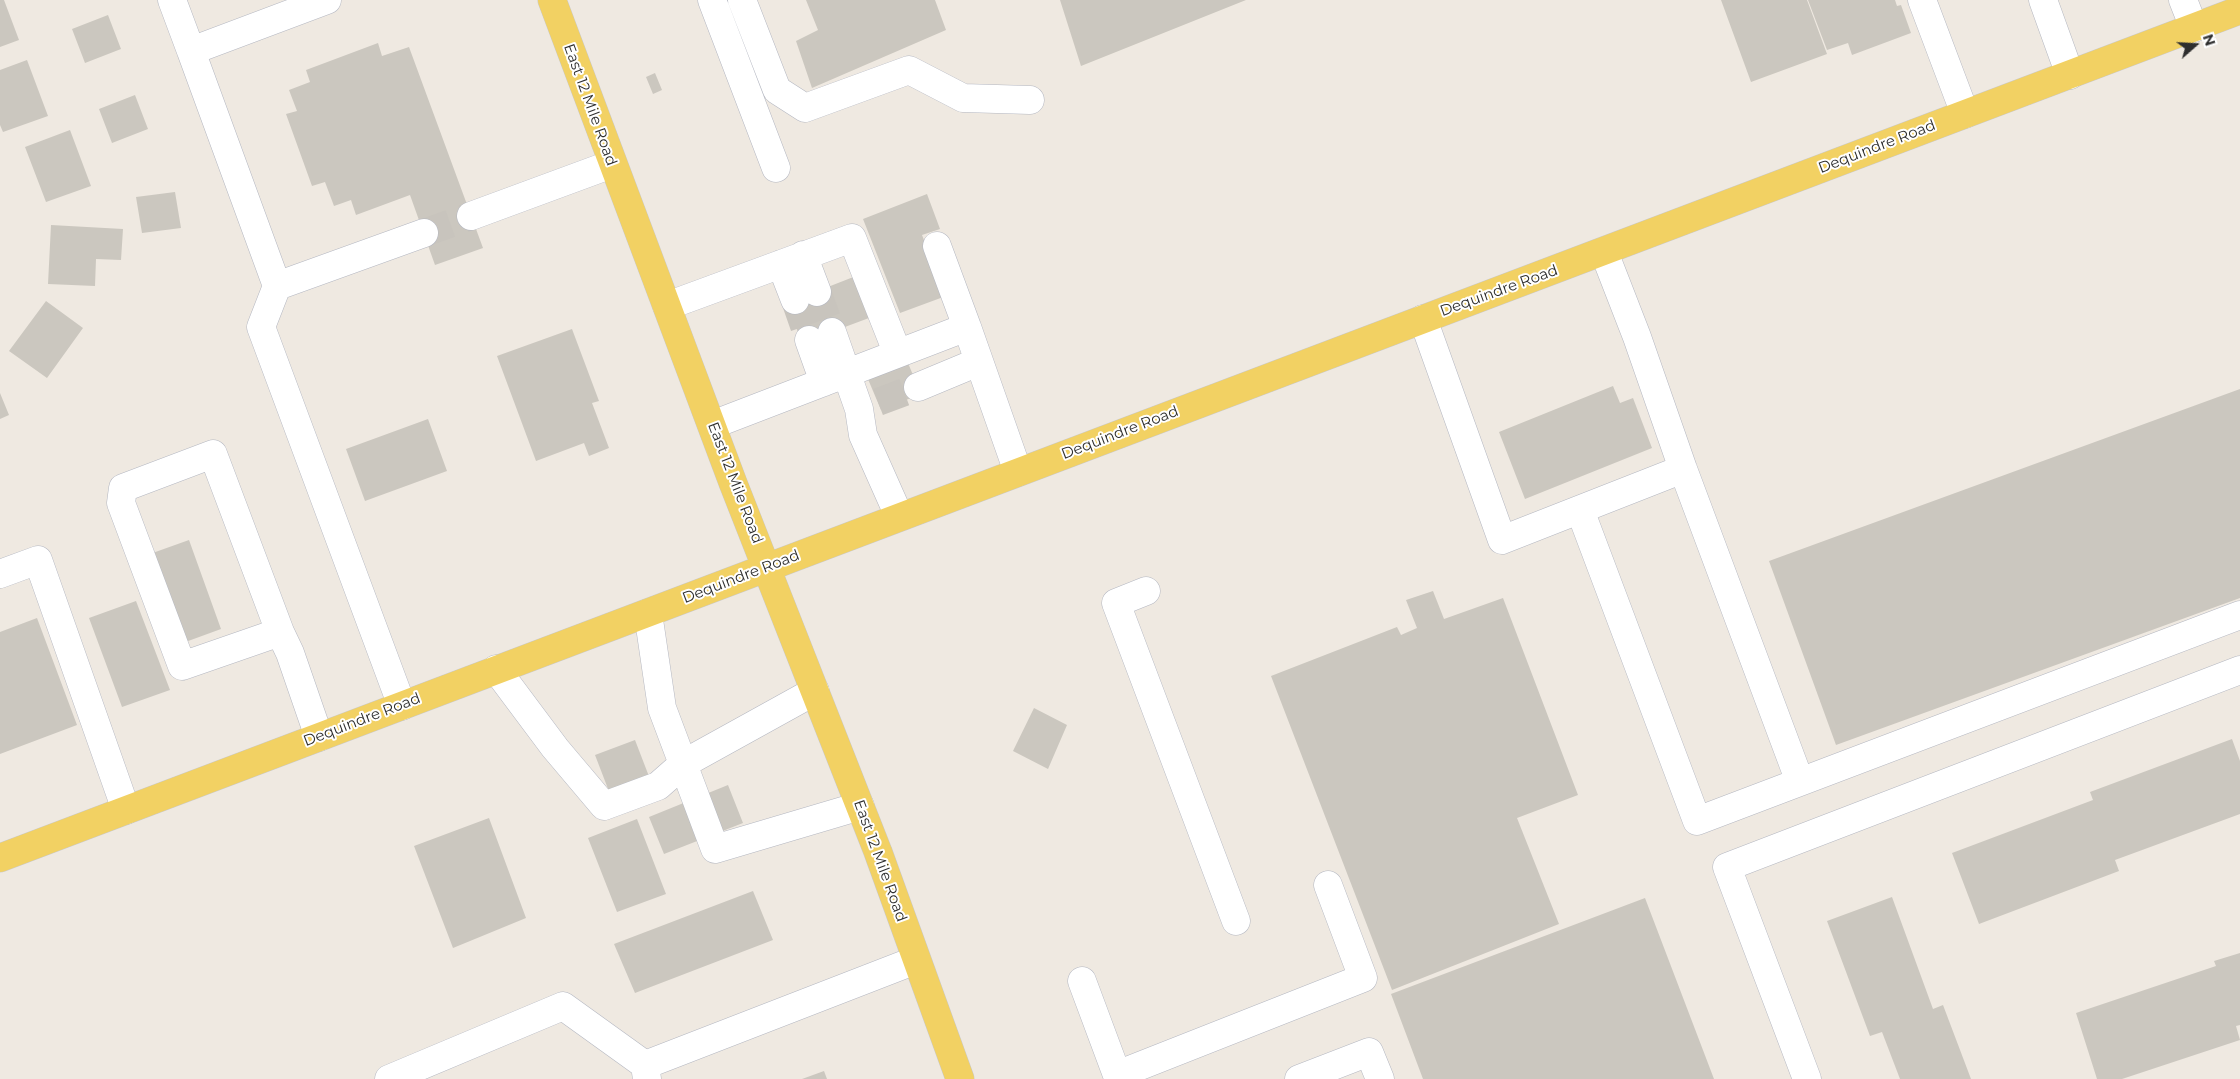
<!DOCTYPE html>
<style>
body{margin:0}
#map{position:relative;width:2240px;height:1079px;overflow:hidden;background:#efe9e1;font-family:Montserrat,sans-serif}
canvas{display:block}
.north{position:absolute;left:2170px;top:20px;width:50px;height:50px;-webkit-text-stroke:4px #fff;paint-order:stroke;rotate:71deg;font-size:14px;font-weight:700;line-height:20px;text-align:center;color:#2e2e2e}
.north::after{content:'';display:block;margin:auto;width:18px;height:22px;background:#2e2e2e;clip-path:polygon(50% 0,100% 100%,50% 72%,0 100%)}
</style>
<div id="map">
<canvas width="2240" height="1079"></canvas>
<div class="north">N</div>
</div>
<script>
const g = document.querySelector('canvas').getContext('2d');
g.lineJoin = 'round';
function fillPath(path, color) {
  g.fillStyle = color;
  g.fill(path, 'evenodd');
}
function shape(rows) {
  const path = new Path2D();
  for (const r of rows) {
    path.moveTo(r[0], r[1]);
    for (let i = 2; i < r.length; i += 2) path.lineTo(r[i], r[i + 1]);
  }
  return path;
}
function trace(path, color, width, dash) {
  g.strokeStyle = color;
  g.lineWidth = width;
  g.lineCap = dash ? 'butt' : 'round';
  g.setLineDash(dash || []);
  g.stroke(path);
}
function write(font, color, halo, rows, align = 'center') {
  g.font = font + ' Montserrat,sans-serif';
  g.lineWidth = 4;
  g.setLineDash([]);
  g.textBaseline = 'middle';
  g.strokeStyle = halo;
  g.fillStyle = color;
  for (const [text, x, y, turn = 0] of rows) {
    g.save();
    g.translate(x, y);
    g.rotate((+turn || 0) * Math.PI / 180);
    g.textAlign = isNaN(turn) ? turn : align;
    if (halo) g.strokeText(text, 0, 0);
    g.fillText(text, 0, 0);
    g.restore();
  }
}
const building = shape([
 [0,0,4,0,19,40,0,47],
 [806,0,935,0,946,30,812,88,796,41,818,30],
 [1060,0,1246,0,1081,66],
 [1721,0,1807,0,1827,54,1751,82],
 [1808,0,1895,0,1897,6,1901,5,1911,33,1852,55,1848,43,1827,50],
 [108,15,121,49,85,63,72,29],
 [378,43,382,56,409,47,483,248,435,265,410,195,356,215,351,200,334,206,325,182,312,186,286,114,297,111,289,90,310,82,306,70],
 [27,60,48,116,3,132,0,125,0,70],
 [655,73,662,90,653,94,646,77],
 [135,95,148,129,112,143,99,109],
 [70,130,91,186,46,202,25,147],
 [175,192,181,228,142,233,136,197],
 [927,194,940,229,922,235,946,296,900,313,863,219],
 [51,225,123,229,121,260,96,259,95,286,48,284],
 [861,274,877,315,802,343,787,303],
 [46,301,83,328,47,378,9,351],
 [572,329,599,401,592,403,609,448,589,456,584,443,536,461,497,356],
 [905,356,921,394,881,410,865,372],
 [1613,386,1620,403,1633,398,1652,448,1525,499,1499,432],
 [2240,389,2240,598,1836,745,1769,561],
 [0,393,9,415,0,419],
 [428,419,447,471,365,501,346,449],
 [189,540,221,629,180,644,147,555],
 [1433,591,1444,619,1503,598,1578,795,1517,818,1559,924,1392,990,1271,676,1397,627,1401,635,1417,628,1406,600],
 [136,601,170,690,122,707,89,618],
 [37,618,77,725,0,754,0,632],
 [1034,708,1067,725,1048,769,1013,751],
 [2232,739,2240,761,2240,814,2115,860,2119,871,1979,924,1952,853,2093,800,2090,792],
 [635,740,650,779,610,794,595,755],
 [728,785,743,823,664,854,649,817],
 [489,818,526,918,453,948,414,846],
 [637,819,666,894,617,912,588,838],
 [753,891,773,940,635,993,614,944],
 [1892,897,1933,1009,1943,1005,1971,1079,1900,1079,1882,1032,1870,1036,1827,921],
 [1645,898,1714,1079,1423,1079,1391,994],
 [2240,953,2240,1025,2236,1026,2240,1040,2122,1079,2097,1079,2076,1013,2216,966,2214,961],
 [824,1071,827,1079,802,1079]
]);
const minorTunnel = shape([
 [424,233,471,216],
 [817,292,832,332],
 [795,300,809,340],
 [878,402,918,387]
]);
const minor = shape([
 [172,0,191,51],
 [712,0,776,168],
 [742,0,777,90,805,108,909,70,963,98,1030,100],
 [1922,0,1965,114],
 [2043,0,2070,75],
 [2183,0,2194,28],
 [471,216,612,164],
 [937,246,967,327],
 [1604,252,1637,337,1683,469,1800,782],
 [803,255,817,292],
 [781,264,795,300],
 [277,286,191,51,327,0],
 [667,306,852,238,897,352],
 [1423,319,1502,540,1683,469],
 [832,332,859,409,863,435,899,516],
 [809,340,824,382],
 [918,387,978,362],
 [712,425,967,327,1018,472],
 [1580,510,1697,821,2240,615],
 [0,574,38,560,126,810],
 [1146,591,1116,603,1236,921],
 [648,613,662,708,715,849,860,806],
 [280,632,182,666,121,503,123,488,213,454,280,632,290,653,319,737],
 [496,669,555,748,604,806,658,786,683,764,815,691],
 [402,706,261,327,277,286,424,233],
 [1082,981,1117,1075,1363,978,1328,885],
 [389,1079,563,1006,645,1065],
 [647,1079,645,1065,916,960],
 [1299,1079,1369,1052,1380,1079],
 [1807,1079,1727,867,2240,670]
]);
const major = shape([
 [552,0,733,483,878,852,960,1079],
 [0,858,2240,10]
]);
const streetNames = [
 ["East 12 Mile Road",590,105,70],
 ["Dequindre Road",1877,147,-21],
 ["Dequindre Road",1499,291,-20],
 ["Dequindre Road",1120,433,-21],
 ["East 12 Mile Road",735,483,69],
 ["Dequindre Road",741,577,-21],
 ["Dequindre Road",362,720,-21],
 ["East 12 Mile Road",880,861,70]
];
fillPath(building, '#cbc7bf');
trace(minorTunnel, '#c8c4bd', 28, [28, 14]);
trace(minor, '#b4b7c1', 29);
trace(major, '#c9c9c9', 29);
trace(minor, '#fff', 28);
trace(major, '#f2d163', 28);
write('15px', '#2e2e2e', '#fff', streetNames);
</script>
